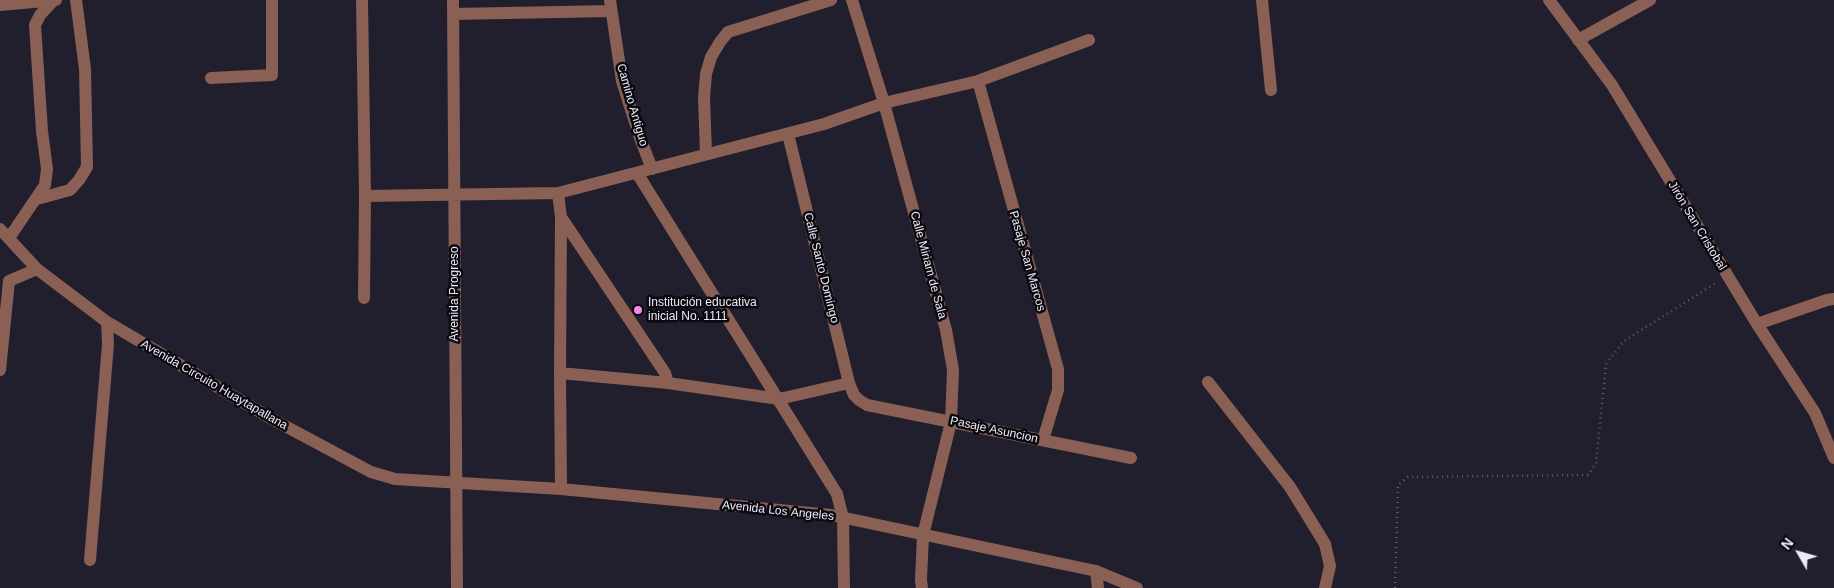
<!DOCTYPE html>
<meta charset="utf-8">
<style>
body{margin:0}
#map{position:relative;width:1834px;height:588px;overflow:hidden;background:#211e2e;font-family:Helvetica,sans-serif}
canvas{display:block}
.north{position:absolute;left:1774px;top:528px;width:50px;height:50px;-webkit-text-stroke:4px #0a0910;paint-order:stroke;rotate:308deg;font-size:14px;font-weight:700;line-height:20px;text-align:center;color:#eceaf6}
.north::after{content:'';display:block;margin:auto;width:18px;height:22px;background:#eceaf6;clip-path:polygon(50% 0,100% 100%,50% 72%,0 100%)}
</style>
<div id="map">
<canvas width="1834" height="588"></canvas>
<div class="north">N</div>
</div>
<script>
const g = document.querySelector('canvas').getContext('2d');
g.lineJoin = 'round';
function shape(rows) {
  const path = new Path2D();
  for (const r of rows) {
    path.moveTo(r[0], r[1]);
    for (let i = 2; i < r.length; i += 2) path.lineTo(r[i], r[i + 1]);
  }
  return path;
}
function trace(path, color, width, dash) {
  g.strokeStyle = color;
  g.lineWidth = width;
  g.lineCap = dash ? 'butt' : 'round';
  g.setLineDash(dash || []);
  g.stroke(path);
}
function write(font, color, halo, rows, align = 'center') {
  g.font = font + ' Helvetica,sans-serif';
  g.lineWidth = 5;
  g.setLineDash([]);
  g.textBaseline = 'middle';
  g.strokeStyle = halo;
  g.fillStyle = color;
  for (const [text, x, y, turn = 0] of rows) {
    g.save();
    g.translate(x, y);
    g.rotate((+turn || 0) * Math.PI / 180);
    g.textAlign = isNaN(turn) ? turn : align;
    if (halo) g.strokeText(text, 0, 0);
    g.fillText(text, 0, 0);
    g.restore();
  }
}
const path = shape([
 [1395,588,1398,485,1408,477,1588,475,1596,464,1606,364,1624,341,1716,283]
]);
const minor = shape([
 [362,0,365,196,364,298],
 [453,0,457,588],
 [610,0,622,81,639,135,652,169],
 [852,0,884,103,946,330,953,370,951,422,923,535,921,580,922,588],
 [1262,0,1271,90],
 [1549,0,1612,85,1757,324,1815,413,1834,458],
 [0,5,56,0],
 [453,14,611,11],
 [1578,40,1650,0],
 [211,78,272,75,272,0],
 [978,81,1058,369,1058,390,1043,440],
 [788,134,849,383,854,395,859,400,867,405,1131,458],
 [706,154,704,98,706,74,711,57,720,42,728,32,831,0],
 [637,173,837,494,843,518,844,588],
 [558,193,561,217,560,373,561,489],
 [365,196,558,193,824,124,884,103,978,81,1089,40],
 [37,199,70,190,79,180,87,167,85,69,76,0],
 [561,217,665,373,668,383],
 [0,229,37,269,107,322,272,419,371,472,395,479,561,489,831,515,1096,571,1137,588],
 [9,238,45,185,47,169,42,131,35,25,40,15,54,0],
 [1757,324,1827,300,1834,299],
 [0,370,9,281,37,269],
 [560,373,668,383,779,399,849,383],
 [1208,382,1290,487,1325,544,1330,566,1325,588],
 [90,560,108,344,107,322],
 [1096,571,1098,588]
]);
const markers = [
 [638,310,5,"#f788ec"]
];
const streetNames = [
 ["Camino Antiguo",632,105,74],
 ["Jirón San Cristobal",1697,226,59],
 ["Pasaje San Marcos",1027,261,74],
 ["Calle Miriam de Sala",928,265,75],
 ["Calle Santo Domingo",821,268,76],
 ["Avenida Progreso",455,294,-90],
 ["Avenida Circuito Huaytapallana",214,385,30],
 ["Pasaje Asuncion",994,430,12],
 ["Avenida Los Angeles",778,511,6]
];
const poiNames = [
 ["Institución educativa",648,303],
 ["inicial No. 1111",648,317]
];
trace(path, '#5f5d6b', 2.5, [1, 4]);
trace(minor, '#8a6054', 12);
for (const [x, y, r, color] of markers) {
  const dot = new Path2D();
  dot.arc(x, y, r, 0, 2 * Math.PI);
  g.fillStyle = color;
  g.fill(dot);
  trace(dot, '#0a0910', 2);
}
write('12px', '#eceaf6', '#0a0910', streetNames);
write('12px', '#eceaf6', '#0a0910', poiNames, 'left');
</script>
